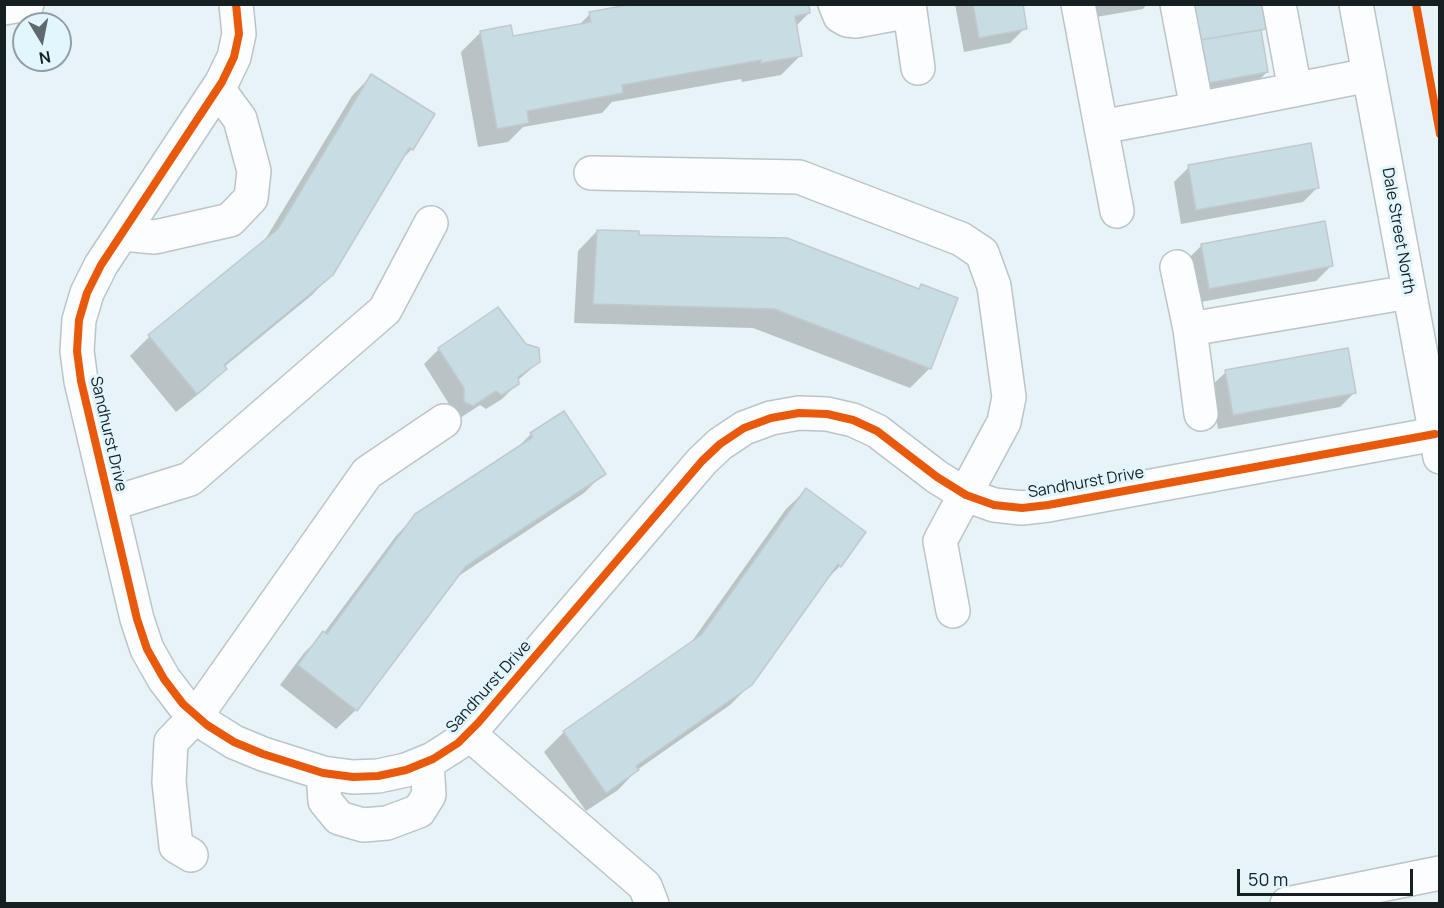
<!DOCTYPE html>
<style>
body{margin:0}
#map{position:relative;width:1444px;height:908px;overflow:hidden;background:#e8f3f7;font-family:Manrope,sans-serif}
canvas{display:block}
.frame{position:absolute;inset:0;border:6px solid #161f22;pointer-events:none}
.north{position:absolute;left:12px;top:12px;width:60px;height:60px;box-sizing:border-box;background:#e2f6fd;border:2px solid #90a0a5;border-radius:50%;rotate:170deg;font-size:16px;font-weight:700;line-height:24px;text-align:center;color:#161f22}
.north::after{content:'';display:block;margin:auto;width:21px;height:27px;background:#60696d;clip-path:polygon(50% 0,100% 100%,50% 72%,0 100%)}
.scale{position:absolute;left:1237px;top:869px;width:176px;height:27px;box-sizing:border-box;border:3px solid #161f22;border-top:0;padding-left:8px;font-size:18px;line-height:21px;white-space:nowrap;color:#161f22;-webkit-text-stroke:4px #e2f6fd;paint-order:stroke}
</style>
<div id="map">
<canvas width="1444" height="908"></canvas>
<div class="frame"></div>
<div class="north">N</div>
<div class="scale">50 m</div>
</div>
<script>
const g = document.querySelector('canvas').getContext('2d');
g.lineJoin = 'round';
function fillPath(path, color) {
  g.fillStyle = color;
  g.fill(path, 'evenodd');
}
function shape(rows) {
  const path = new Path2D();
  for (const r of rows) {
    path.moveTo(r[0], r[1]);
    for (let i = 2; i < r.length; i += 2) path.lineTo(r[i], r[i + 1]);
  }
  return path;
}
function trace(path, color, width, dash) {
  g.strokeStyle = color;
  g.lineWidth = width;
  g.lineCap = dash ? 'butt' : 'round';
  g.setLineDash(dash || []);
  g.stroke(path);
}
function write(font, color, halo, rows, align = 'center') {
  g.font = font + ' Manrope,sans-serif';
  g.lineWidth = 6;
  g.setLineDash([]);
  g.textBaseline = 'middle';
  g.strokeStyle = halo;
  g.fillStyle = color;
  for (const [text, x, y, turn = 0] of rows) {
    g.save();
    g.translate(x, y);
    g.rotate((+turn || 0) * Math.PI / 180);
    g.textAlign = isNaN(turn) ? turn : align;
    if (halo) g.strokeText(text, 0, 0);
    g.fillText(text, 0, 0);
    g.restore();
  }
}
const shadow = shape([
 [955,4,1021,4,1025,28,1010,43,964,52],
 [1094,4,1147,4,1143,9,1096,17],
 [1188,4,1260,4,1264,29,1260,33,1267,72,1252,87,1193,97],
 [809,13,796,26,801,55,781,75,742,82,741,79,612,102,602,113,523,127,508,142,478,147,461,52,481,32,512,38,578,26,590,14],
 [371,76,412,149,400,161,332,274,312,295,224,367,225,369,206,388,176,412,130,356,149,337,263,243,352,96],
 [1189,167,1318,187,1303,202,1181,224,1174,182],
 [597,231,637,237,918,290,921,286,930,368,910,388,753,328,574,323,578,251],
 [1202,245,1331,266,1316,281,1195,303,1187,260],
 [439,349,539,362,517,381,517,384,502,399,486,409,480,405,457,420,449,417,449,404,424,364],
 [1226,372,1355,392,1340,407,1218,429,1210,387],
 [531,434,604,473,584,493,454,579,356,710,336,729,280,685,304,653,324,633,396,536,416,515,515,450],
 [806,490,840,566,822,584,751,684,730,705,637,770,618,790,586,811,544,752,564,732,690,644,786,509]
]);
const building = shape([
 [633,4,809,4,810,13,795,16,802,56,761,63,761,60,622,85,623,93,527,111,529,123,497,129,480,31,511,25,513,36,591,22,589,12,633,4],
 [973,4,1023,4,1027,29,979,38,973,4],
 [1194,4,1262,4,1266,29,1200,40,1194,4],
 [1261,30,1268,72,1208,83,1200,40,1261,30],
 [371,74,435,114,413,150,409,148,333,275,224,365,227,369,197,394,148,335,278,229,371,74],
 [1311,143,1319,188,1196,210,1188,165,1311,143],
 [1325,221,1333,266,1209,289,1201,244,1325,221],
 [597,230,639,231,639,235,787,238,919,289,921,284,958,298,931,369,774,309,593,304,597,230],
 [498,307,526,344,539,348,540,362,518,377,519,384,502,395,496,391,473,406,464,402,464,388,438,348,498,307],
 [1348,348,1356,393,1233,415,1225,370,1348,348],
 [564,411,606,474,466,566,357,711,298,665,323,631,327,634,415,514,533,437,530,433,564,411],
 [806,488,866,532,841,567,838,564,752,685,636,766,639,770,606,793,563,731,701,635,806,488]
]);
const minor = shape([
 [236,4,239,34,234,57,222,82,101,265,87,293,79,320,77,351,81,381,137,619,147,649,164,679,183,704,207,725,234,742,263,754,323,773,353,777,378,776,406,770,433,759,458,743,478,723,702,461,720,444,744,428,771,418,799,413,827,414,853,420,877,431,937,477,966,495,994,505,1022,508,1048,505,1435,434],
 [835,4,840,16,847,20,856,21,910,11],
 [909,4,918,68],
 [1078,4,1101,127,1197,109],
 [1177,4,1197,109,1369,75],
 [1279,4,1295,90],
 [4,8,27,4],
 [1101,127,1117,211],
 [591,173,799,177,961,239,982,253,994,286,1009,397,1004,422,940,541,953,611],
 [122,234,155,237,230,220,251,198,254,171,240,119,218,89],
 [1177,267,1190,329,1201,414],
 [1190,329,1409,292],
 [110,504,190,479,385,310,431,223],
 [468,733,645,886,652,904],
 [323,773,325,801,339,818,363,825,387,823,419,811,429,795,427,762],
 [191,855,176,846,169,782,171,742,196,716,367,473,444,421],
 [1287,904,1440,873]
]);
const major = shape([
 [1356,4,1440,457]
]);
const cycleway = shape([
 [236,4,239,34,234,57,222,82,101,265,87,293,79,320,77,351,81,381,137,619,147,649,164,679,183,704,207,725,234,742,263,754,323,773,353,777,378,776,406,770,433,759,458,743,478,723,702,461,720,444,744,428,771,418,799,413,827,414,853,420,877,431,937,477,966,495,994,505,1022,508,1048,505,1435,434],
 [1416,4,1440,134]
]);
const streetNames = [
 ["Dale Street North",1398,231,80],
 ["Sandhurst Drive",108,434,77],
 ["Sandhurst Drive",1086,483,-10],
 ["Sandhurst Drive",489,687,-48]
];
fillPath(shadow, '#0003');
fillPath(building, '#c8dce3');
trace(building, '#c0cace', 1.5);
trace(minor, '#bbc4c8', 36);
trace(major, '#bbc4c8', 36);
trace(minor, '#fcfdfe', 33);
trace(major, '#fcfdfe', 33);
trace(cycleway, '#e8590c', 8);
write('16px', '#161f22', '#e2f6fd', streetNames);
</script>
